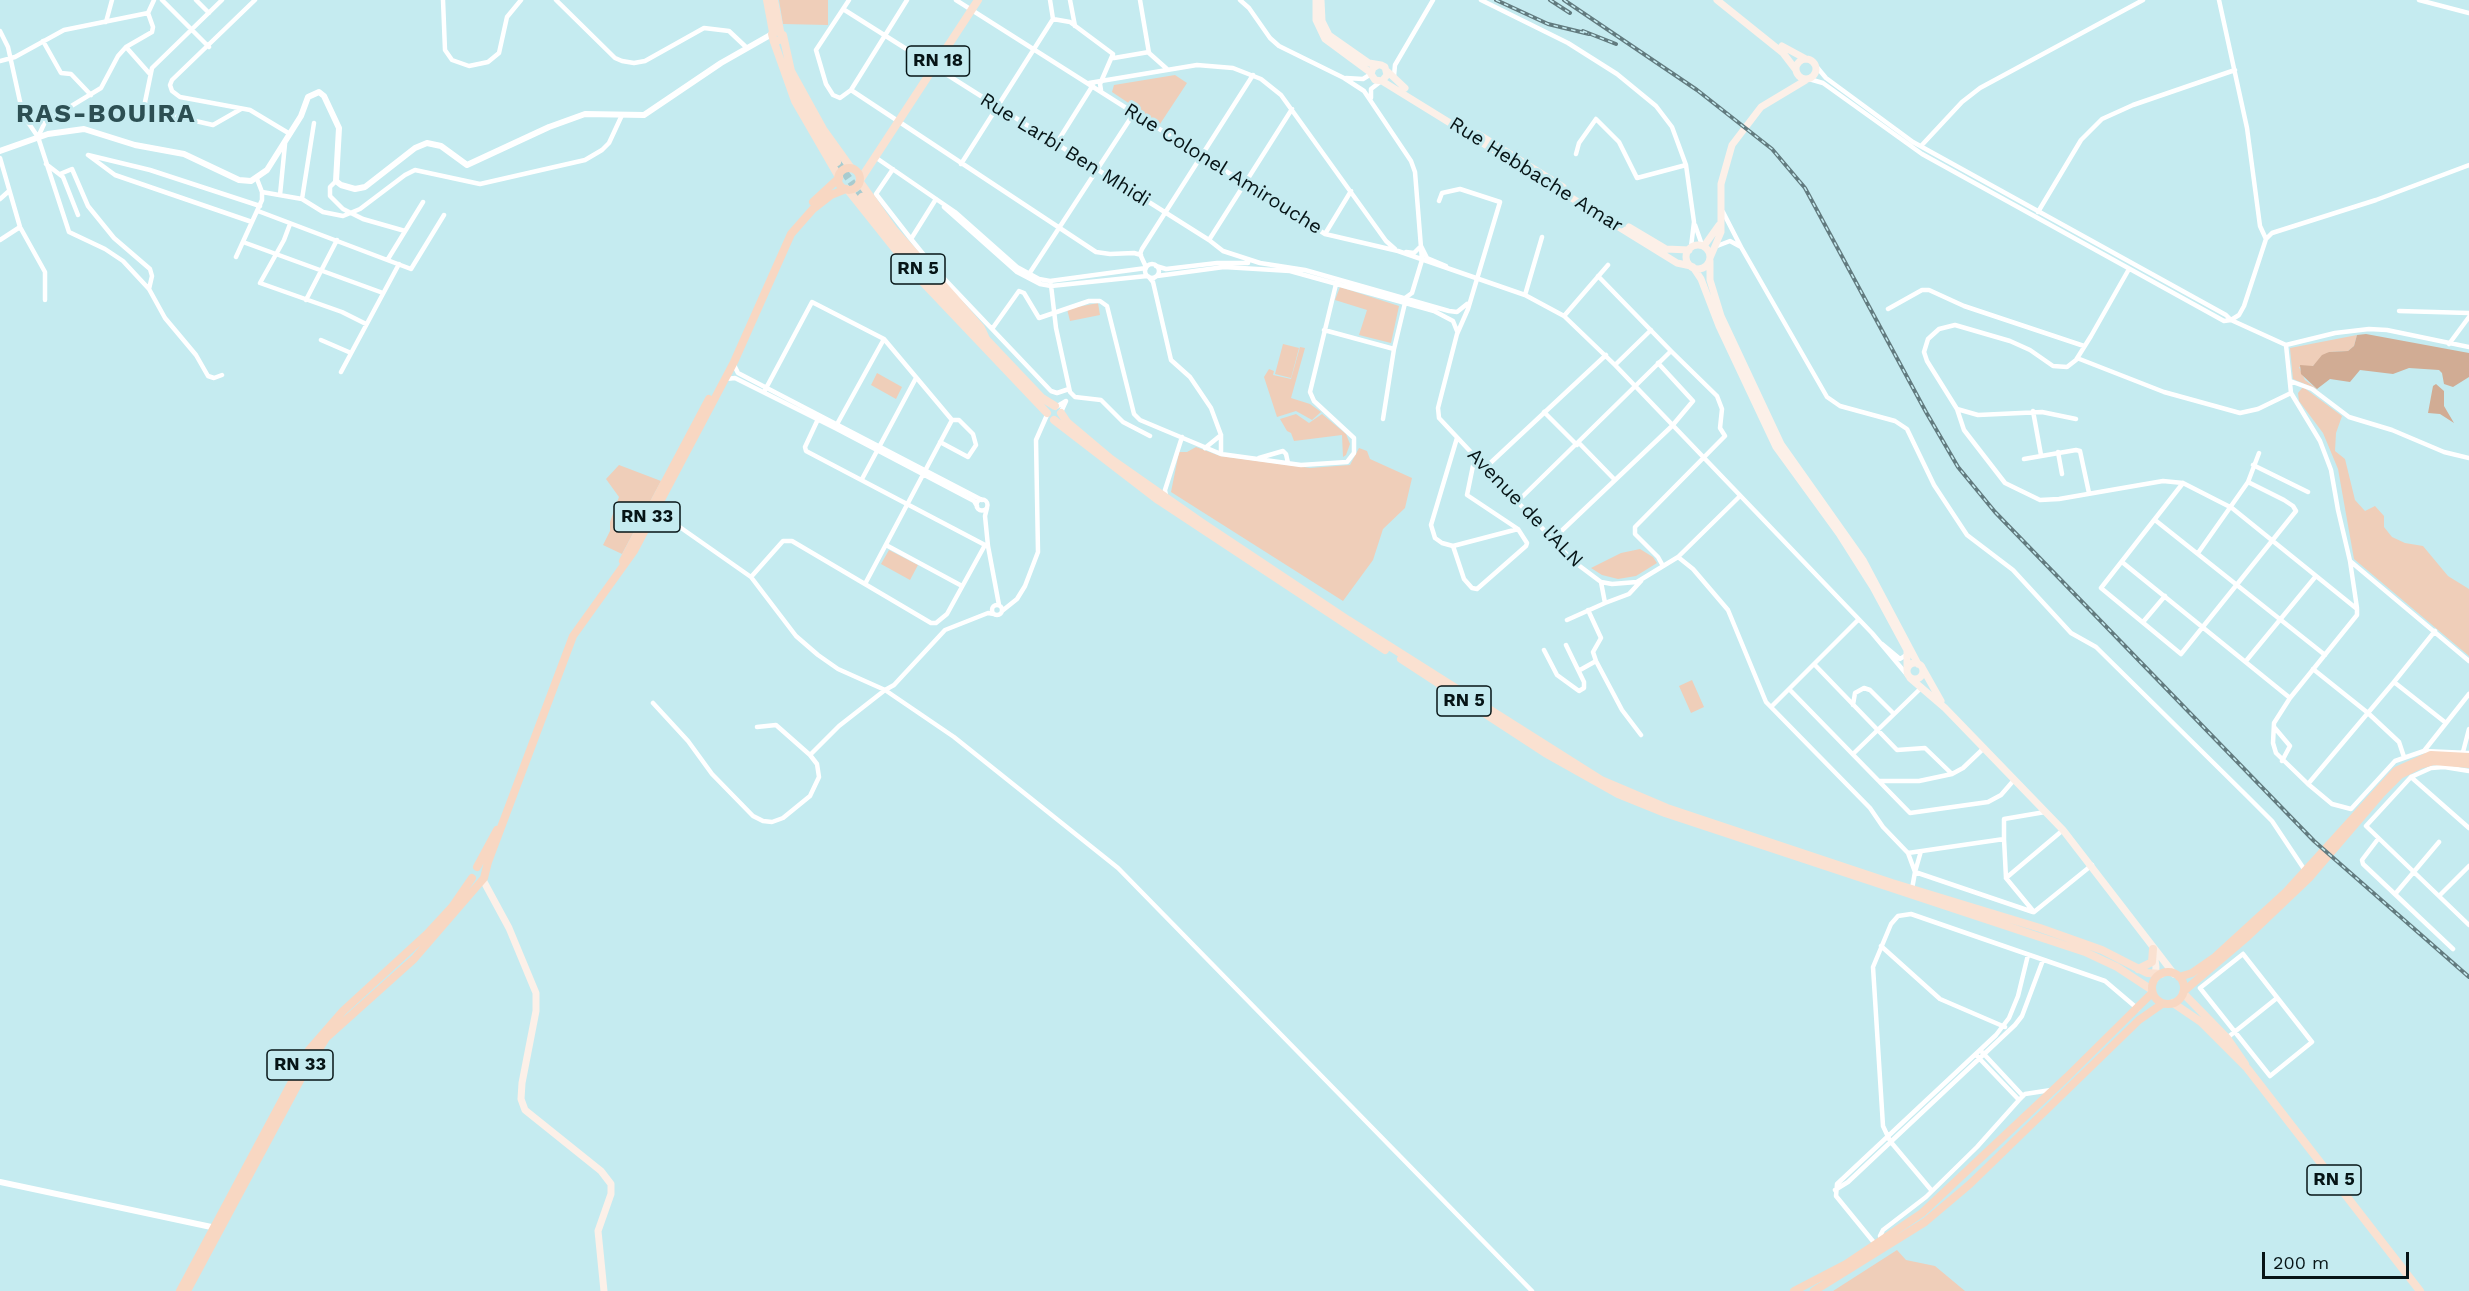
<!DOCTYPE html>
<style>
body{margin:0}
#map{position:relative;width:2469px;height:1291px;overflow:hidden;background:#c5ebf0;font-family:"Work Sans",sans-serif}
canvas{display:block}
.scale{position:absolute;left:2262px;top:1252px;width:147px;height:27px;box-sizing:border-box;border:3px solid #061416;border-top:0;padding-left:8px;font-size:18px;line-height:21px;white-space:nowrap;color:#061416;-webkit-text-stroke:4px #c5ebf0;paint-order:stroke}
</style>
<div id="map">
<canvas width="2469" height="1291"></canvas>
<div class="scale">200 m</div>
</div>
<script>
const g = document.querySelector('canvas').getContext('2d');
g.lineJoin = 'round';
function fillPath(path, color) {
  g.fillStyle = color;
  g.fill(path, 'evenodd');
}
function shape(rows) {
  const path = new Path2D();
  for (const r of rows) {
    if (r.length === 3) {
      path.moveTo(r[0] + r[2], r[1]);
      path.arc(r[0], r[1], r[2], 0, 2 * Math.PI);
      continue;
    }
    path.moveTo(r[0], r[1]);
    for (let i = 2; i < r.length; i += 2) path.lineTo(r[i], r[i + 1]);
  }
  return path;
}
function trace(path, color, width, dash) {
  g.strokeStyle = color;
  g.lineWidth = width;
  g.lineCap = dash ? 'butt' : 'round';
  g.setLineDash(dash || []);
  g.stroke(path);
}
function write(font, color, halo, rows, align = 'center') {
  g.font = font + ' "Work Sans",sans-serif';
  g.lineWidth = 6;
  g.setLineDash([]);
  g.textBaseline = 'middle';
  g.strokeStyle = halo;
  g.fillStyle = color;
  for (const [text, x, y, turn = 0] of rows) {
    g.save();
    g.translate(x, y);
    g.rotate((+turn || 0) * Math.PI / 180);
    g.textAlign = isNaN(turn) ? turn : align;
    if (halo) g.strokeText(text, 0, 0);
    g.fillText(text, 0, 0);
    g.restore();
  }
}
const green = shape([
 [779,0,828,0,828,25,783,24],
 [1175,75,1187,83,1160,124,1112,92,1114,85],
 [1340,287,1399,306,1391,343,1359,335,1367,310,1335,300],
 [1098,303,1100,315,1070,321,1067,309],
 [2357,335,2354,346,2348,351,2329,352,2313,366,2299,367,2305,380,2317,389,2293,379,2290,348],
 [1283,344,1299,348,1291,378,1275,374],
 [1300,347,1305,348,1291,398,1310,404,1321,412,1312,420,1296,411,1277,417,1264,377,1269,369,1274,371,1273,375,1291,379],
 [877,373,902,387,896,399,871,385],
 [2303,387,2342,416,2336,433,2335,451,2345,459,2355,500,2365,511,2375,506,2384,516,2384,527,2392,537,2405,543,2423,546,2448,576,2469,589,2469,656,2354,559,2338,469,2323,433,2299,401,2298,393],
 [1296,414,1309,423,1322,414,1346,434,1350,444,1346,455,1343,457,1342,435,1294,441,1291,433,1287,431,1280,419],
 [1196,447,1220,456,1310,468,1350,465,1359,448,1367,451,1370,459,1412,478,1405,508,1383,529,1373,560,1343,601,1171,492,1179,452,1187,452],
 [619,465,661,481,622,554,603,545,610,531,610,522,619,497,606,479],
 [1640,549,1653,557,1657,563,1636,576,1618,579,1602,575,1591,568,1621,553],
 [889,550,918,565,910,580,881,564],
 [1692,680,1704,707,1691,713,1679,686],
 [1897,1250,1906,1260,1935,1266,1965,1291,1833,1291]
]);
const forest = shape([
 [2366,334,2469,353,2469,377,2453,387,2444,384,2442,373,2439,370,2409,368,2393,374,2360,370,2350,382,2330,379,2317,389,2301,374,2300,365,2313,366,2322,355,2329,352,2348,351,2354,346,2357,335],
 [2436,384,2444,391,2444,406,2454,423,2440,414,2428,413,2433,386]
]);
const primaryTunnel = shape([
 [837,162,862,197]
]);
const minor = shape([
 [162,0,209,47],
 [196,0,209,13],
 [222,0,152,68,145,102,147,108,152,111,213,125,241,109],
 [255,0,172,80,170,85,172,91,180,97,250,110,290,134],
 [443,0,445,50,452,60,469,66,488,62,499,53,507,17,521,0],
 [556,0,615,58,622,61,634,63,645,61,704,28,729,31,747,48],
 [849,0,816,50,826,84,833,95,840,98,851,90,907,0],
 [956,0,1325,234,1398,251,1525,295,1564,316,1615,365,1872,633,1908,676],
 [1050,0,1053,19],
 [1070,0,1075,26],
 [1140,0,1149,53,1167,69],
 [1240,0,1249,8,1270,38,1279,46,1344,78,1364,91,1411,161,1415,172,1422,260,1412,293,1405,298],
 [1481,0,1568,43,1617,74,1656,106,1672,127,1686,165,1694,222,1691,247],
 [2219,0,2247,128,2260,226,2266,239],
 [2419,0,2469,13],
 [843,9,1209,240,1223,251,1260,263],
 [1053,19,1070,22,1113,54,1100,84,1101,90],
 [106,22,112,0],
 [0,31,8,47,23,115,38,137,69,232,105,249,123,261,149,289,165,318,196,355,208,376,214,378,222,375],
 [43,41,61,73,71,74,91,95],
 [126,47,149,73],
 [1114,58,1149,52],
 [0,61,15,57,64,30,148,13],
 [1816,66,1826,78,1913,142,2226,315,2231,320],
 [1394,76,1395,65,1433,0],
 [1346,78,1363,79,1371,74],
 [1809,79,1823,83,1922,154,2224,321,2231,320,2286,345,2291,393,2320,441,2331,470,2338,510,2350,561,2357,608],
 [1089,83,1197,65,1233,68,1261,79,1281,95,1386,241,1395,249],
 [851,90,1096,252,1110,254,1134,253,1141,255],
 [1371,98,1371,89,1380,82],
 [38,137,45,122,101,88,118,56,126,47,152,32,153,27,148,13,154,0],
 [1056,144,1093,85],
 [1921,146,1962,102,1980,88,2143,0],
 [1576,154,1579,143,1596,119,1619,142,1637,178,1686,165],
 [875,157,955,212,1017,267,1039,279,1050,281,1146,268],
 [0,158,20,227,45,272,45,300],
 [46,164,63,177,78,215],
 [961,164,1053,19],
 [893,169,876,194,911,239],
 [60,174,72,169,88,206,114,238,150,269,152,276,149,289],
 [336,181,330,187,330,196,343,209,363,219,405,231],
 [262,192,302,199,323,212,343,216,360,209,405,175,415,170,480,184,585,160,602,150,609,143,622,115],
 [280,195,285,144],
 [0,199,9,191],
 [302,199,314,123],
 [936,199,911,239,936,270,992,329],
 [1439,201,1442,193,1460,189,1500,202,1468,309,1457,334,1438,408,1439,418,1573,561,1601,582,1612,584,1637,582,1678,557,1739,497],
 [944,207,1017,272,1040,284,1051,286,1147,276],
 [258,211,411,269,444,215],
 [2038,212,2081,140,2102,119,2133,105,2235,70],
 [252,222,115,175,88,155,150,170,260,206],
 [290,224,284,240,260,283,342,312,366,324],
 [1695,225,1702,245],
 [1325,234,1351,191],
 [0,240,20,227],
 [1209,240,1292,109],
 [243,242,383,293],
 [1717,246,1730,241,1741,247,1723,212],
 [1741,247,1827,397,1840,406,1895,421,1907,429,1934,485,1967,535,2013,570,2071,633,2096,647,2247,796,2272,821,2306,872],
 [1406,252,1414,253,1421,246,1427,258,1446,266],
 [236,257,262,200,262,192,257,179],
 [388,259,423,202],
 [1260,263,1305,270,1449,311,1457,312,1467,304],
 [1152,271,7],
 [1156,266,1166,269,1217,263,1248,263],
 [1146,267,1140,254,1142,249,1253,75],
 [2129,269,2091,336,2076,360,2067,367,2053,366,2030,350,2010,341,1955,325,1939,329,1928,339,1924,352,1927,361,1957,409,1964,430,2005,483,2040,500,2059,499,2163,481,2183,483,2232,508,2357,609,2357,615,2290,698,2274,723,2273,743,2276,753,2308,784,2394,682],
 [1029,274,1134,113],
 [1157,276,1224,267,1290,271,1434,311,1453,321,1457,331],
 [1149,277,1153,282,1171,360,1190,377,1211,408,1221,435,1221,454],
 [1051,285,1056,328,1070,392,1075,397,1101,400,1123,422,1150,436],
 [1525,295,1542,237],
 [306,300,337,240],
 [1888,309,1922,290,1929,290,1964,306,2084,346],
 [2399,311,2469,313],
 [1564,316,1608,265],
 [2231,320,2239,315,2244,306,2266,239,2272,233,2376,200,2469,165],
 [1324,330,1394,349],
 [321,340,351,353],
 [2449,344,2469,317],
 [2286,345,2335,333,2369,329,2387,330,2469,347],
 [2077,358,2164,392,2240,413,2258,409,2291,393],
 [734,365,738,373,982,500],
 [1615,365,1651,330],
 [341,372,399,264],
 [726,379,735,378,835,428,974,501,977,506],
 [2290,381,2312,389,2349,417,2392,430,2444,452,2469,458],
 [1069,389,1057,393,1051,391,992,329,1019,291,1024,293,1039,318,1089,301,1100,301,1107,306,1134,414,1140,420,1221,454,1301,465,1347,462,1354,453,1354,438,1314,401,1310,392,1337,280],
 [764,392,812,302,884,339,952,420,865,584],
 [1056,407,1066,401,1061,412],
 [1957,409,1978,415,2042,412,2076,419],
 [2033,411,2041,455],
 [1544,412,1577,445],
 [819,417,805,447,806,451,985,545],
 [1383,419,1394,349,1405,303],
 [836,426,884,339],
 [1457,438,1431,525,1435,538,1442,543,1453,546,1518,529,1467,495,1475,456],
 [940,442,968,457,976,445,973,434,959,420,952,420],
 [1579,443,1615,480],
 [1205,448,1221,435],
 [2058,452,2062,474],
 [1259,458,1283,451,1286,454,1288,463],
 [2024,459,2076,450,2080,451,2089,493],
 [2253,465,2308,492],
 [1485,468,1606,355],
 [862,479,916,378],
 [2183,483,2101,588,2181,654,2296,511,2293,506,2284,500,2248,482],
 [1166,496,1165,490,1182,437],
 [982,505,5.5],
 [1518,501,1671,351,1598,276],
 [659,505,664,516,751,577,796,636,818,655,838,669,885,690,894,685,945,630,988,613,994,614],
 [987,508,985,516,988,546,999,605],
 [2155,520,2325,655],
 [1553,539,1672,426,1693,401,1658,363],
 [886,545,962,586],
 [1453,546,1464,579,1472,588,1477,589,1526,546,1527,543,1518,529],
 [2198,553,2248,482,2259,453],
 [1678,557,1693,569,1728,610,1766,702,1870,808,1883,827,1908,853,2004,839,2004,819,2045,812],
 [2350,561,2469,661],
 [2122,562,2290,698],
 [1663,566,1658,557,1635,534,1635,527,1725,436,1720,428,1722,409,1717,396,1671,351],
 [751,577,783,541,792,541,931,623,936,623,947,614,985,545,988,546],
 [1605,603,1629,594,1641,581],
 [997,610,5],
 [1588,610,1601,638,1593,652,1596,661,1622,710,1641,735],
 [1002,611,1017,599,1025,586,1038,552,1036,440,1047,415],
 [1567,620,1605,603,1601,582],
 [2143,622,2165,596],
 [2435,631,2394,682,2446,723],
 [1882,644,1900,659,1906,655],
 [1544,650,1557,675,1579,691,1584,688,1584,682,1566,645],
 [2246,661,2316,576],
 [1814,664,1897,750,1925,748,1952,774],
 [2313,669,2368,713,2399,742,2404,757],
 [1580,670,1596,661],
 [1789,689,1910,813,1988,802,2001,795,2014,780],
 [653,703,688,741,712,774,753,816,763,821,772,822,783,818,810,796,819,777,817,764,810,755],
 [1853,705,1855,693,1864,688,1870,690,1894,714],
 [1771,707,1858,620],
 [757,727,776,725,810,755,839,726,885,690,954,737,1118,868,1532,1291],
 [2274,727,2290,746,2282,761],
 [2424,751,2469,694],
 [2463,752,2469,729],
 [1853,754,1922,687],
 [2469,771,2444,767,2431,768,2411,777,2366,826,2469,925],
 [2411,777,2469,828],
 [1879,781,1919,781,1952,774,1963,768,1983,749],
 [2308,784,2332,804,2351,809,2395,761,2424,751,2469,753],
 [2063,830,2006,878,2034,912,2092,865],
 [2004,839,2006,878],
 [2378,839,2362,860,2363,864,2453,949],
 [1921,851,1915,872,2033,912],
 [1908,853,1915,872,1912,889],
 [2396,893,2439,842],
 [2439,896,2469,866],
 [1881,946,1940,999,2005,1027],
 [2243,954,2312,1042,2270,1076,2200,988,2243,954],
 [2227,1038,2277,998],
 [1982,1052,2023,1096],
 [1977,1056,2019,1100],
 [1835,1190,1848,1182,2015,1025,2022,1016,2043,960],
 [1932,1191,1890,1141,1883,1126,1873,967,1891,924,1898,916,1911,914,2105,981,2138,1009],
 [1881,1242,1880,1236,1883,1230,1926,1197,1977,1147,2019,1100,2025,1094,2051,1090],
 [1876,1245,1836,1196,1837,1184,1996,1035,2009,1018,2018,996,2028,955]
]);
const tertiary = shape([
 [0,151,48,134,84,129,135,145,184,154,239,180,251,181,267,170,301,116,308,97,319,92,324,96,339,128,336,181,341,185,355,189,365,187,415,148,427,143,441,146,467,165,549,127,585,114,644,115,721,63,772,34],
 [0,1182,216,1228]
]);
const secondary = shape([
 [1316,0,1316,20,1325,39,1371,73],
 [1321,0,1322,21,1329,35,1369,63,1381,65,1385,67,1387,75,1382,81,1375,80,1371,74,1373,68,1378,65],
 [1717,0,1783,53,1796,70],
 [1782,46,1806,59],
 [1806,69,10],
 [1388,72,1405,88],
 [1382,81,1677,263,1691,266],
 [1478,134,1563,187],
 [1629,227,1666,249,1689,250],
 [1698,257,12],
 [1704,246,1719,225],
 [1710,258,1721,232,1721,184,1732,145,1761,107,1806,80],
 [1710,261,1710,280,1721,316,1781,444,1863,560,1918,664],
 [1693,267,1701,279,1719,326,1776,447,1840,535,1873,587,1907,650,1907,669],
 [1915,671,8],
 [1923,669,1941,701],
 [1910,678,1945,708,2063,830,2174,974],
 [483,880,509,928,536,993,536,1011,522,1083,521,1099,525,1110,601,1171,611,1184,611,1194,598,1231,604,1291],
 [2154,952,2156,967,2155,979]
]);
const primary = shape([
 [767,0,773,32],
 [774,0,780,31],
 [782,39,774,42,772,34,777,31,783,35,791,71,823,129,851,168],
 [774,42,795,101,839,177],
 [786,73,837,162],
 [860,180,978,0],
 [860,182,894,230,981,328,986,339,1042,398,1055,406],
 [848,190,915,274,1047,413],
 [862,197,899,246,982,341],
 [1061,413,1067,422,1111,459,1201,522,1348,620,1601,780,1667,808,1892,883,2040,928,2102,950,2147,973,2161,974],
 [1054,420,1158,500,1385,650],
 [1401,659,1545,753,1618,794,1665,813,2085,952,2117,967,2152,990],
 [2138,969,2152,962,2153,949],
 [2183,993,2227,1038,2245,1064],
 [2173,1003,2201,1022,2247,1068,2420,1291]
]);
const trunk = shape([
 [849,179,11],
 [813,202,839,178],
 [623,561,709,399],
 [477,867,497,830],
 [2168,988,16],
 [2179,977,2192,973,2215,957,2286,892,2396,771,2431,755,2469,757],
 [2184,991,2246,938,2310,877,2382,793,2400,775,2420,765,2434,761,2469,764],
 [180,1291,309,1050,343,1011,427,934,452,907,472,878],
 [187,1291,304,1073,326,1038,414,959,484,878,488,862,573,636,634,551,734,362,791,234,813,209,831,195,846,189],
 [1794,1291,1846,1264,1922,1213,2067,1077,2152,993],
 [1814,1291,1925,1222,1970,1184,2139,1020,2162,1004]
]);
const rail = shape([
 [1496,0,1548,24,1589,34],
 [1550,0,1570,13],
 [1564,0,1697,90,1772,149,1805,188,1926,412,1958,467,1995,512,2314,841,2469,977],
 [1583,31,1616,44]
]);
const shields = [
 [938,61,63],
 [918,269,54],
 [647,517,66],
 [1464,701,54],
 [300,1065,66],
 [2334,1180,54]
];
const shieldNames = [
 ["RN 18",938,61],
 ["RN 5",918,269],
 ["RN 33",647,517],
 ["RN 5",1464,701],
 ["RN 33",300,1065],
 ["RN 5",2334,1180]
];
const streetNames = [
 ["Rue Larbi Ben Mhidi",1065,150,32],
 ["Rue Colonel Amirouche",1223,169,32],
 ["Rue Hebbache Amar",1536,175,32],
 ["Avenue de l'ALN",1525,508,46]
];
const districtNames = [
 ["RAS-BOUIRA",106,114]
];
fillPath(green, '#efceb9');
fillPath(forest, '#d1ac94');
trace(primaryTunnel, '#a8cbcf', 8, [8, 4]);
trace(minor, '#fff', 4.5);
trace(tertiary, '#fff', 6);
trace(secondary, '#fcf0e8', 7);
trace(primary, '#fae1d1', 8);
trace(trunk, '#f8d7c2', 8);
trace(rail, '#627b7f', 4);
trace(rail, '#c5ebf0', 1.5, [4.5]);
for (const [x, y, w] of shields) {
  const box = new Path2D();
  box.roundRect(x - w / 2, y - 15, w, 30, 4.5);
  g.fillStyle = '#c5ebf0';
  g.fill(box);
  trace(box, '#061416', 1.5);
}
write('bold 18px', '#061416', null, shieldNames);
write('20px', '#061416', '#c5ebf0', streetNames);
g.letterSpacing = '1.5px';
write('bold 26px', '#2d4f53', '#c5ebf0', districtNames);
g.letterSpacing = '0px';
</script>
